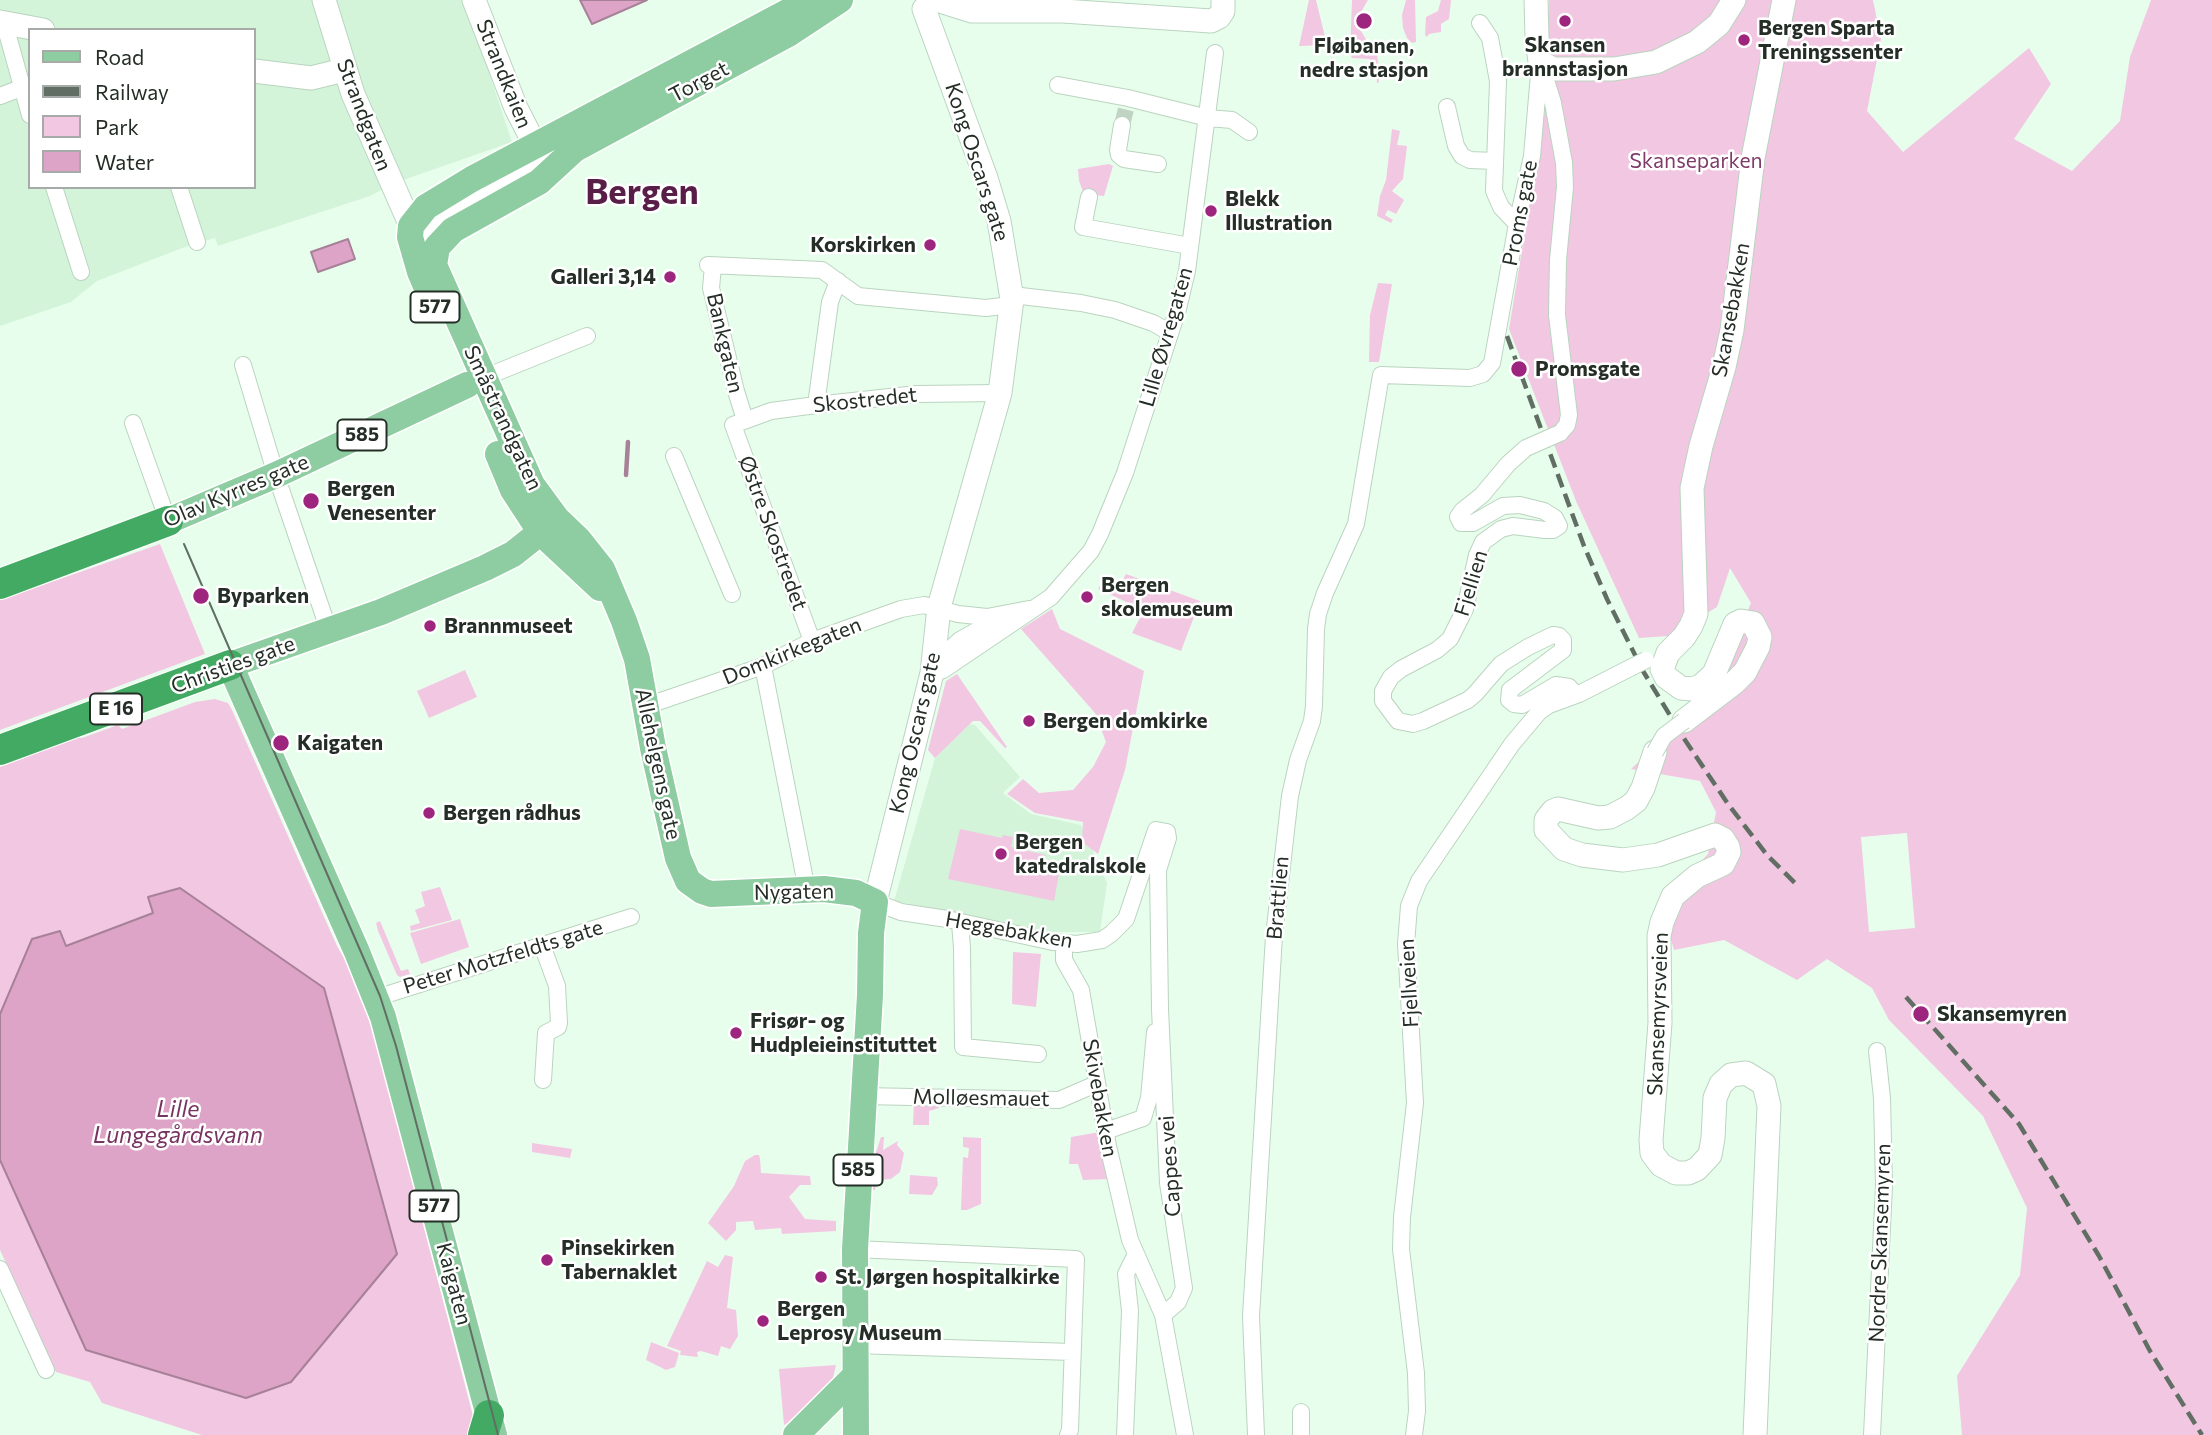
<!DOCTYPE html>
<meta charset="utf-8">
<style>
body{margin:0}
#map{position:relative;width:2212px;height:1435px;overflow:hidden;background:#e8feec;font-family:Commissioner,sans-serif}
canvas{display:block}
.legend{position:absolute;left:28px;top:28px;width:228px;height:161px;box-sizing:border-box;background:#fff;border:2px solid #a7aba8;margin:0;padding:9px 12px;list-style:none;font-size:21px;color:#242e26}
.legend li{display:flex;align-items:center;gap:14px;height:35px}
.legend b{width:35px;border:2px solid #a7aba8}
</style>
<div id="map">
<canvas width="2212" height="1435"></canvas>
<ul class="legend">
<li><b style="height:9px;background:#8ecca1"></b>Road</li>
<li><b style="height:9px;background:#616e63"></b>Railway</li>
<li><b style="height:19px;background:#f2c7e2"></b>Park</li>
<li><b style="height:19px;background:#dda4c7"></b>Water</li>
</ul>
</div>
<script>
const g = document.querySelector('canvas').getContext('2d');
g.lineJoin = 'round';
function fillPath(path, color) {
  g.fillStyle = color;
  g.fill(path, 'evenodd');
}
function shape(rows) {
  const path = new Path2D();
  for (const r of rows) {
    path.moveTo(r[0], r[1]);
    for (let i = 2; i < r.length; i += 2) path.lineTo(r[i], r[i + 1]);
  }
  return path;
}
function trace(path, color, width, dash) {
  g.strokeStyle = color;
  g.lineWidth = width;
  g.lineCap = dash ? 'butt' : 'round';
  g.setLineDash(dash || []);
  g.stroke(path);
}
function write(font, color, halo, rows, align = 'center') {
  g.font = font + ' Commissioner,sans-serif';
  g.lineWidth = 5;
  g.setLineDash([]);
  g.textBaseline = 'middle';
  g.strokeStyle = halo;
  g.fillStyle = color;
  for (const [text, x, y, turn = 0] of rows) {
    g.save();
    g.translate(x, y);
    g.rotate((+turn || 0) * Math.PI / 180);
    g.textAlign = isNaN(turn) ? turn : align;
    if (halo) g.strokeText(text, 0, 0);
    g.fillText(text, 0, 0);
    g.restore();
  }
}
const built = shape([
 [0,0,465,0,512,142,392,184,370,196,218,246,215,238,185,247,97,281,71,302,0,326],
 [30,30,254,30,254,187,30,187],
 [970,724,975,725,1020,777,1003,793,1031,814,1081,825,1107,883,1100,932,1051,932,894,901,935,758]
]);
const green = shape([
 [1309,0,1316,0,1327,45,1299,46],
 [1352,0,1368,0,1361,12,1360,29,1368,43,1377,50,1379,82,1377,83,1376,71,1371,70,1370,59,1352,58,1350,54],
 [1406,0,1415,0,1416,42,1412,43,1407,38,1403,28,1402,15],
 [1441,0,1451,0,1449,19,1441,24,1441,32,1429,34,1427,37,1425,35,1426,17,1438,11],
 [1549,0,1873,0,1881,39,1867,111,1903,152,2029,48,2051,84,2014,139,2072,171,2120,121,2130,57,2151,0,2212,0,2212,1435,1962,1435,1957,1376,2020,1275,2027,1208,1983,1116,1889,1020,1872,988,1827,959,1797,980,1724,940,1674,950,1661,903,1708,854,1716,812,1700,781,1631,769,1712,694,1751,603,1730,568,1717,607,1669,636,1639,638,1576,501,1509,329,1546,104,1545,70],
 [1907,833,1915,928,1869,932,1861,837],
 [1392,129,1400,131,1397,145,1407,146,1403,179,1392,191,1404,200,1396,214,1388,210,1385,215,1393,220,1391,223,1377,216,1380,196,1386,180],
 [1109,164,1113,166,1104,196,1084,194,1079,181,1078,169],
 [1378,283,1392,284,1379,362,1369,362,1370,315],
 [160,544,205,654,0,730,0,600],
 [1126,574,1200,601,1181,651,1132,633,1144,610,1098,589,1103,580,1119,587],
 [1052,609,1060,629,1144,671,1125,770,1098,854,1082,842,1083,822,1035,813,1007,794,1023,779,1039,793,1073,790,1093,767,1106,742,1095,713,1021,629],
 [465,670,477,697,429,718,417,691],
 [957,674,1007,747,1005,748,980,721,973,721,935,758,928,750,946,681],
 [215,699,228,703,232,710,337,946,362,989,473,1416,468,1435,202,1435,102,1403,90,1382,56,1372,0,1250,0,767,27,757,34,747,68,736,82,738,118,725,122,729,195,702],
 [960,829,1002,838,1003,835,1013,837,1011,847,1046,855,1045,860,1061,863,1054,901,948,879],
 [440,887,452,920,411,931,410,926,420,923,415,910,425,906,421,892],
 [460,919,469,947,421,964,410,933],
 [380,921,401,971,408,969,410,974,400,977,397,975,378,931,376,923],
 [1013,952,1041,954,1036,1007,1012,1004],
 [914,1101,939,1102,939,1108,929,1111,929,1125,913,1125],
 [1100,1132,1109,1179,1083,1180,1078,1164,1069,1164,1071,1137],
 [881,1137,884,1137,883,1150,898,1141,897,1145,904,1153,900,1172,891,1179,877,1180,875,1190,870,1190,871,1168],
 [963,1137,981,1138,981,1204,967,1210,961,1210,963,1157,968,1158,969,1148,963,1147],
 [532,1143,572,1149,570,1158,532,1152],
 [755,1155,759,1155,760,1159,761,1173,810,1176,811,1185,800,1185,789,1197,805,1219,836,1221,836,1231,782,1234,781,1228,755,1230,753,1221,736,1222,736,1230,726,1241,708,1223,734,1186,745,1161],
 [910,1175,937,1177,938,1185,932,1195,909,1194],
 [725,1255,733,1257,727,1308,736,1310,738,1336,730,1349,721,1346,718,1356,701,1351,697,1352,698,1357,680,1355,681,1351,667,1346,707,1261,718,1267],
 [651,1342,679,1353,675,1367,666,1370,646,1360],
 [836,1365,832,1382,798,1418,784,1425,779,1369]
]);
const water = shape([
 [580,0,647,0,592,24,580,0],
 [348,239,355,259,318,272,311,252,348,239],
 [180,888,324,988,397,1254,291,1382,246,1398,86,1350,0,1160,0,1014,32,939,60,931,66,946,153,913,148,897,180,888]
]);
const stream = shape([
 [626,475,628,442]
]);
const streetTunnel = shape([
 [1122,125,1127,105]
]);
const street = shape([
 [4,22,30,115],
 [1480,23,1490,38,1498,81,1494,191,1501,207,1517,224],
 [1543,71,1553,103,1564,163,1565,187,1558,260,1557,315,1569,415,1567,425,1560,433],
 [1058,85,1128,98,1208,118,1232,120,1249,132],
 [0,96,21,88],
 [1447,107,1456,146,1462,156,1470,160,1495,161],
 [1122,125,1118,150,1119,155,1124,159,1158,164],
 [54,187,81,272],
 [179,187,197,242],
 [1089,197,1083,227,1190,246],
 [708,265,822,270,858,296,986,308,1002,306,1021,296,1081,303,1115,310,1153,323,1169,332],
 [713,266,711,288,736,391,745,420],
 [243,365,276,475,329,631],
 [483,378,587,336],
 [816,405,830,302,838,281],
 [133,423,168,521],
 [1526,448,1508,464,1482,495,1462,511,1458,517,1461,523,1473,523,1503,506,1520,505,1544,511,1555,518,1559,526,1553,530,1545,530,1513,526,1501,529,1483,542,1477,555,1465,609,1450,639,1437,650,1401,669,1391,677,1383,691,1383,701,1398,721,1413,724,1423,721,1468,700,1475,694,1501,664,1528,647,1553,635,1559,636,1563,640,1563,650,1510,690,1509,700,1514,704,1522,705,1556,685,1569,687,1576,695],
 [674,456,732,594],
 [812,641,733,425,771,411,816,405,917,394,1000,393],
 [763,666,807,890],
 [933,671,949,650,960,640,999,618],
 [932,673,943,670,1051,597,1091,551,1100,534,1125,473,1178,309,1187,271,1215,53],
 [646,706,763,666,812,641,901,609,924,605,958,614,987,617,1029,609],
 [875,902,901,912,947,919,1053,942,1077,944,1102,940,1111,934,1126,919,1156,830,1167,832,1168,838,1158,870,1160,1009,1168,1183,1184,1288,1178,1302,1163,1315],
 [960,923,962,948,963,1047,1038,1054],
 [1064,943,1064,960,1081,990,1108,1146,1130,1240,1163,1315,1185,1435],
 [542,945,557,986,559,1023,558,1027,546,1033,543,1080],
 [376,998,631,917],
 [863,1096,1059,1100,1096,1084],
 [1106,1131,1143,1118,1149,1098,1155,1032],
 [855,1249,1076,1259,1070,1430,1068,1435],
 [0,1269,46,1370],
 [854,1345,1072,1352],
 [1125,1435,1130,1311,1126,1274,1135,1256],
 [1256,1435,1251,1316,1274,936,1290,796,1298,760,1312,721,1314,706,1316,629,1318,614,1325,593,1356,524,1381,375,1470,378,1483,374,1492,363,1517,224,1532,156,1540,62],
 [1301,1435,1301,1412],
 [1414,1435,1417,1411,1416,1373,1401,1249,1402,1217,1415,1103,1406,944,1409,906,1419,881,1512,744,1539,712,1549,705,1579,694,1630,668],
 [1872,1435,1884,1186,1882,1098,1877,1051]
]);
const secondary = shape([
 [324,0,353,94,411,226],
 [937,0,972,11,1063,11,1211,21,1219,17,1223,11,1223,0],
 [1536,0,1537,38,1540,62,1553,69,1614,69,1656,62,1697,42,1719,24,1734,0],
 [0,22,43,30],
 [254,71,311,78,344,70],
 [433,263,430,249,431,233,438,221,449,211,520,172,533,157,536,147,516,108,474,0],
 [1684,721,1734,683,1745,672,1758,647,1760,637,1753,623,1741,621,1735,624,1714,674,1701,686,1692,689,1681,688,1666,677,1662,669,1668,653,1684,637,1691,626,1696,614,1692,488,1701,446,1724,367,1732,330,1753,158,1784,0],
 [1655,752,1643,788,1636,801,1627,808,1610,817,1598,818,1558,809,1553,811,1546,820,1546,830,1564,849,1582,855,1623,860,1658,855,1715,835,1723,839,1728,847,1729,852,1723,864,1697,876,1673,896,1662,922,1659,936,1660,1023,1651,1140,1652,1153,1661,1165,1676,1173,1688,1173,1697,1169,1710,1155,1713,1138,1715,1098,1721,1084,1731,1075,1746,1073,1764,1084,1769,1106,1755,1435],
 [875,902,932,673,939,607,1000,393,1012,299,999,221,986,178,924,9]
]);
const primary = shape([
 [840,0,790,33,575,149,539,182,453,230,437,247,434,265,532,485,557,519,579,540,602,569,624,621,637,659,653,748,678,858,688,881,702,891,711,894,824,889,856,893,875,902,871,933,870,995,855,1249,856,1435],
 [429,293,420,272,410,237,411,226,426,207,472,179,810,0],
 [498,454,513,490,541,533,600,588],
 [168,521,276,475,467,385],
 [494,1435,383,1017,357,952,230,665,381,612,485,568,513,554,557,519],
 [796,1435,854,1377]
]);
const highway = shape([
 [0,584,168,521],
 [0,750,230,665],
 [483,1435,489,1415]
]);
const tram = shape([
 [184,544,380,996,396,1046,498,1435]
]);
const rail = shape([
 [1507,336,1584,546,1607,599,1643,671,1685,740,1728,804,1767,855,1796,884],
 [1906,997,2019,1124,2099,1256,2150,1351,2202,1435]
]);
const streetBridge = shape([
 [1526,448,1560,433],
 [1630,668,1646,660],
 [1655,752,1664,736,1684,721]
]);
const markers = [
 [1364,21,9,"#9e257d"],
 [1565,21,7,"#9e257d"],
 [1744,40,7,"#9e257d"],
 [1211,211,7,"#9e257d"],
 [930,245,7,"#9e257d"],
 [670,277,7,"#9e257d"],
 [1519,369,9,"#9e257d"],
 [311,501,9,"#9e257d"],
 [201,596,9,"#9e257d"],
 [1087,597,7,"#9e257d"],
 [430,626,7,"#9e257d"],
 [1029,721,7,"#9e257d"],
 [281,743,9,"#9e257d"],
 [429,813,7,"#9e257d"],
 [1001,854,7,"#9e257d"],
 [1921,1014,9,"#9e257d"],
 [736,1033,7,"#9e257d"],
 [547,1260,7,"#9e257d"],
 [821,1277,7,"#9e257d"],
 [763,1321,7,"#9e257d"]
];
const shields = [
 [435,307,49],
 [362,435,49],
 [116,709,52],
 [858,1170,49],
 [434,1206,49]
];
const shieldNames = [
 ["577",435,307],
 ["585",362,435],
 ["E 16",116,709],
 ["585",858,1170],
 ["577",434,1206]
];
const poiNames = [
 ["Bergen Sparta",1758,28],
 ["Treningssenter",1758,52],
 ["Skansen",1565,45,"center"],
 ["brannstasjon",1565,69,"center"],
 ["Fløibanen,",1364,46,"center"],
 ["nedre stasjon",1364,70,"center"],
 ["Blekk",1225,199],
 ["Illustration",1225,223],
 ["Korskirken",916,245,"right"],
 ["Galleri 3,14",656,277,"right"],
 ["Promsgate",1535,369],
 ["Bergen",327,489],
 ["Venesenter",327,513],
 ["Bergen",1101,585],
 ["skolemuseum",1101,609],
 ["Byparken",217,596],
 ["Brannmuseet",444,626],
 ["Bergen domkirke",1043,721],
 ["Kaigaten",297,743],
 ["Bergen rådhus",443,813],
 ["Bergen",1015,842],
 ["katedralskole",1015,866],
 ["Skansemyren",1937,1014],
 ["Frisør- og",750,1021],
 ["Hudpleieinstituttet",750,1045],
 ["Pinsekirken",561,1248],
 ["Tabernaklet",561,1272],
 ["St. Jørgen hospitalkirke",835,1277],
 ["Bergen",777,1309],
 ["Leprosy Museum",777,1333]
];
const streetNames = [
 ["Strandkaien",504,74,68],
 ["Torget",699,82,-28],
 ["Strandgaten",364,115,69],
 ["Kong Oscars gate",977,162,72],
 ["Proms gate",1520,213,-79],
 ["Skansebakken",1731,310,-80],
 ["Lille Øvregaten",1166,337,-74],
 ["Bankgaten",725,343,77],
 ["Skostredet",865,400,-6],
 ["Småstrandgaten",503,418,65],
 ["Olav Kyrres gate",236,491,-23],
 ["Østre Skostredet",773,533,70],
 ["Fjellien",1471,583,-73],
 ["Domkirkegaten",792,651,-22],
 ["Christies gate",233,665,-20],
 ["Kong Oscars gate",915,733,-77],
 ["Allehelgens gate",658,764,78],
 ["Nygaten",794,892,-1],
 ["Brattlien",1278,898,-85],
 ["Heggebakken",1009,930,10],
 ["Peter Motzfeldts gate",503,957,-17],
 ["Fjellveien",1409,983,-93],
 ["Skansemyrsveien",1658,1014,-88],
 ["Molløesmauet",981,1098,1],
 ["Skivebakken",1100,1098,80],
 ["Cappes vei",1170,1166,-94],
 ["Nordre Skansemyren",1880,1243,-88],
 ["Kaigaten",454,1284,75]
];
const parkNames = [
 ["Skanseparken",1696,161]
];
const waterNames = [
 ["Lille",178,1109],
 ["Lungegårdsvann",178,1135]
];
const townNames = [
 ["Bergen",642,192]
];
fillPath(built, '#d3f4d9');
fillPath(green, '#f2c7e2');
fillPath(water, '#dda4c7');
trace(water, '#a68197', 2);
trace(stream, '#a68197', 4.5);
trace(streetTunnel, '#c1d4c4', 16, [16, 8]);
trace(street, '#bad4bf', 18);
trace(secondary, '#bad4bf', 25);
trace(primary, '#fff', 29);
trace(highway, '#fff', 32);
trace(street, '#fff', 16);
trace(secondary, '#fff', 23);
trace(primary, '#8ecca1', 26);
trace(highway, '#42aa63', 30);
trace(tram, '#616e63', 2);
trace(rail, '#616e63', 4.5, [14, 7]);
trace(streetBridge, '#bad4bf', 18, []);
trace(streetBridge, '#fff', 16);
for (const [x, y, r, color] of markers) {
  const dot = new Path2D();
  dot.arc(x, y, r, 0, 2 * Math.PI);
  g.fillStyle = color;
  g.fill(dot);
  trace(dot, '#fff', 2.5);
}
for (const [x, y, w] of shields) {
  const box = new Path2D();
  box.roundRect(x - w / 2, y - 15.5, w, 31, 5);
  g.fillStyle = '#fff';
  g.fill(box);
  trace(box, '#242e26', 2);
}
write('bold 19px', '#242e26', null, shieldNames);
write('bold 21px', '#242e26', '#fff', poiNames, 'left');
write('21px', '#242e26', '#fff', streetNames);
write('21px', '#7f3b69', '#fff', parkNames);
write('italic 23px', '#773361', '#fff', waterNames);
write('bold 35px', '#581e47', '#fff', townNames);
</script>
